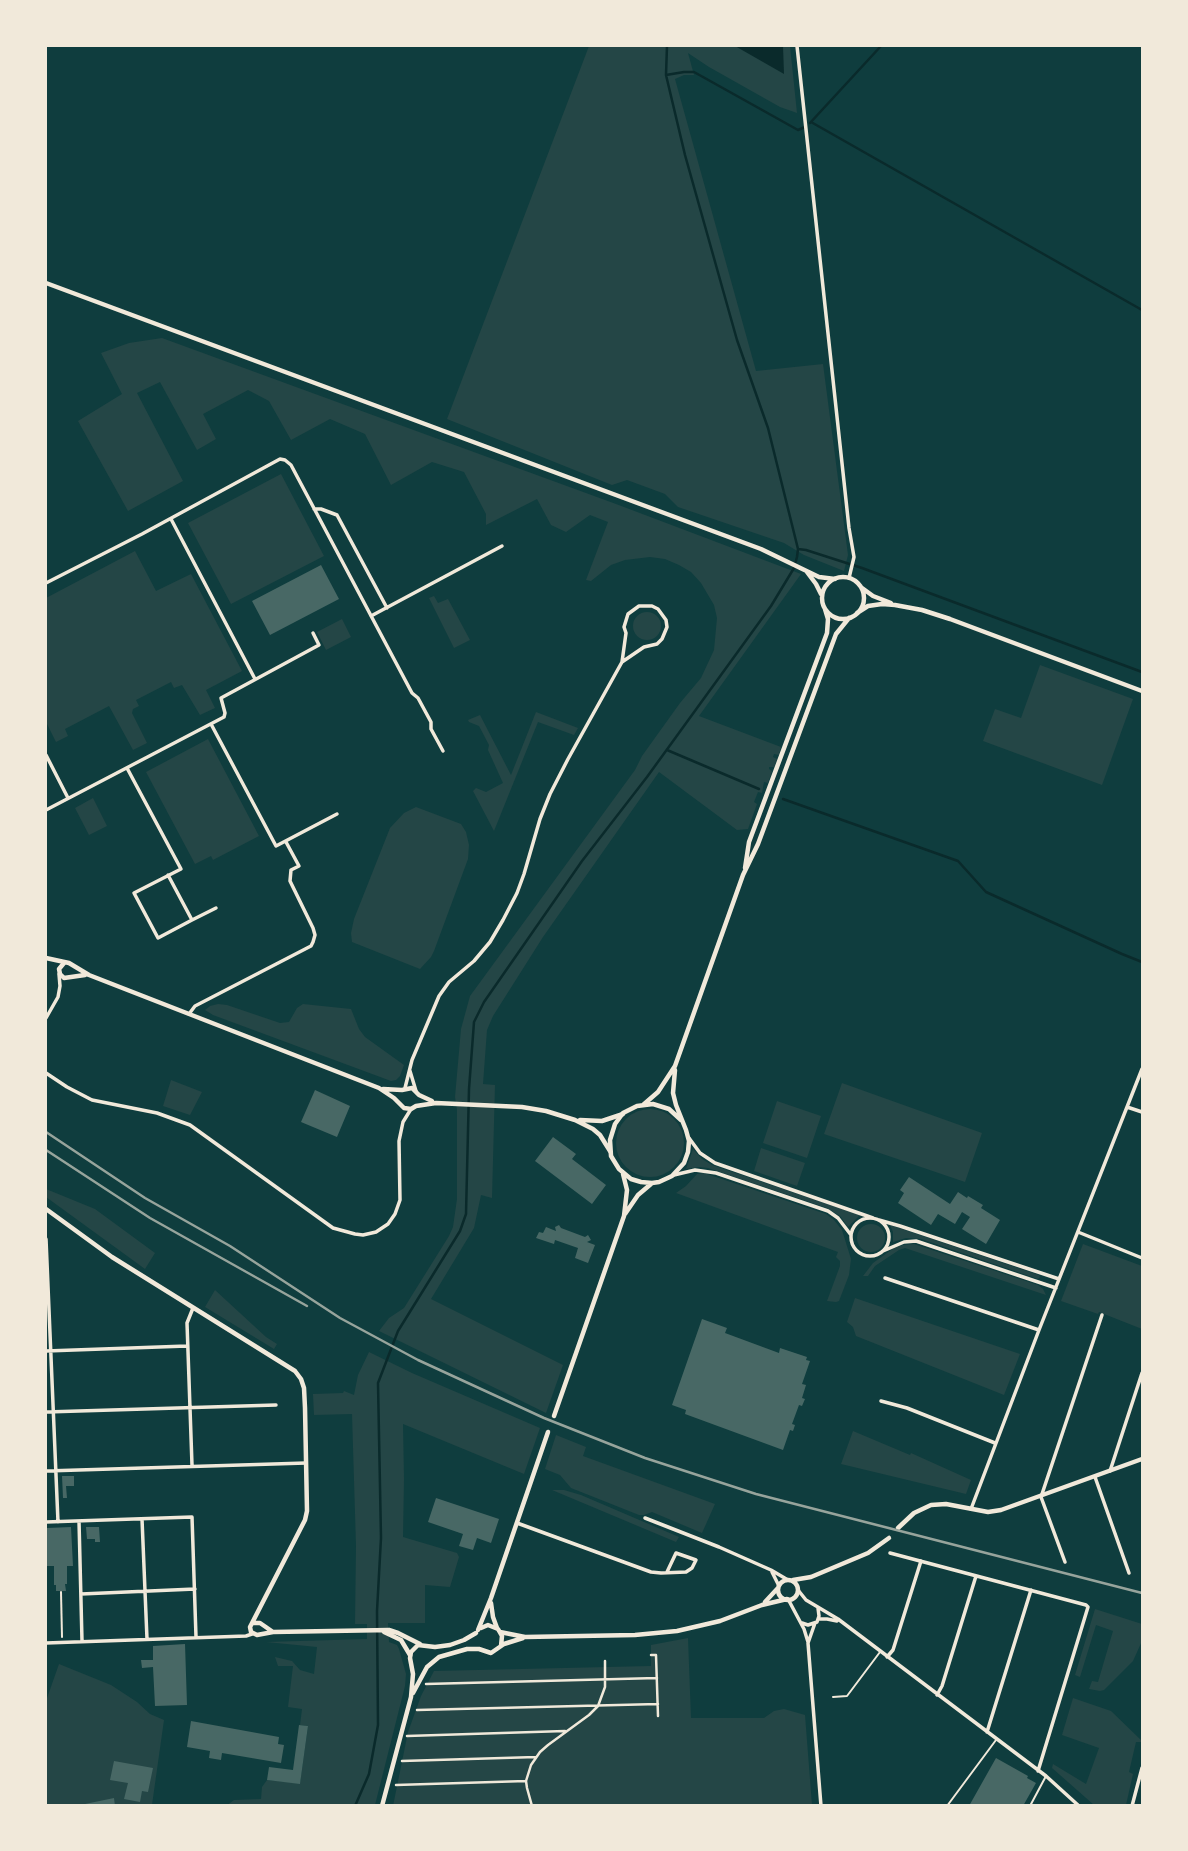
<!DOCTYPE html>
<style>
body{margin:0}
#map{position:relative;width:1188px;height:1851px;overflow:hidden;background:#0f3d3e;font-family:Merriweather,serif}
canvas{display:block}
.frame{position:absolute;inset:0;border:47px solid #f1e9da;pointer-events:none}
</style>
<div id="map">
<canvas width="1188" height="1851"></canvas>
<div class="frame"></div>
</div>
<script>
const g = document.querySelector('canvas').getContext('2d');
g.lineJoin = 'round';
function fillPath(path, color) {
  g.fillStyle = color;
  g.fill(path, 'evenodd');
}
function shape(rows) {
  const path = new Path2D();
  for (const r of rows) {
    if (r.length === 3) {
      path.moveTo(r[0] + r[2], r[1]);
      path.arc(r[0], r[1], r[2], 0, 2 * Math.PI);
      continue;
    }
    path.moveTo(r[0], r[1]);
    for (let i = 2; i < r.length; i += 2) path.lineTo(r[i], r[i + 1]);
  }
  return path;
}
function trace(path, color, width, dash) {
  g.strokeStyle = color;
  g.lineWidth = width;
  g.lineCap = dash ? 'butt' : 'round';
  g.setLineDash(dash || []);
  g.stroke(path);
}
const green = shape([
 [589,46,790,46,797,113,780,107,709,67,688,53,694,75,684,75,675,79,756,371,823,364,848,555,844,571,804,555,784,543,678,507,665,494,627,480,612,485,447,419],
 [162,338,616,504,801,574,699,716,781,747,779,755,774,754,773,757,777,759,774,767,769,767,769,769,772,771,768,783,764,782,762,793,758,792,754,802,757,804,748,829,737,830,659,772,543,937,493,1016,487,1030,483,1084,495,1085,492,1198,481,1195,474,1228,431,1299,563,1365,546,1413,379,1331,389,1318,404,1308,449,1236,453,1227,457,1199,457,1110,455,1097,461,1029,470,996,635,770,642,756,680,703,701,678,714,650,717,618,714,605,701,583,691,572,679,565,665,559,650,557,625,560,611,565,591,581,586,580,608,522,590,515,566,532,551,525,537,499,486,525,486,514,464,472,432,462,391,485,365,434,330,419,291,440,269,401,248,390,203,414,216,439,197,450,160,382,137,393,183,481,128,511,78,421,122,394,101,353,129,343],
 [281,474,324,556,231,604,188,523],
 [135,551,156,591,191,574,242,671,206,690,215,708,200,715,182,685,174,688,171,682,136,700,139,706,133,709,132,713,147,743,133,750,109,706,65,729,68,736,56,742,46,722,46,598],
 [434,596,438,603,448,599,470,640,454,648,429,598],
 [647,626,14],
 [342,619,351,637,326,650,317,632],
 [1040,665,1133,699,1102,785,983,741,995,709,1021,718],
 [536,712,578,728,574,735,538,722,494,831,473,791,476,788,486,792,503,783,488,750,489,745,479,726,469,722,468,720,480,715,511,775],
 [208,739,259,836,213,860,211,856,195,864,146,772],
 [93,798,107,826,89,835,75,808],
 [416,807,461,824,466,832,469,845,468,859,434,951,431,957,420,969,352,942,351,933,354,919,390,828,404,813],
 [218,1004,227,1005,280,1023,289,1022,297,1008,303,1004,351,1009,359,1029,365,1037,404,1065,400,1076,396,1080,391,1081,213,1015,205,1010,210,1006],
 [171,1080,202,1092,190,1115,163,1106],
 [842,1083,982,1133,965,1182,824,1134],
 [777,1101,821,1116,807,1158,763,1143],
 [650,1143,34],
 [761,1148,805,1163,797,1186,754,1171],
 [693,1149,702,1159,712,1165,860,1215,848,1227,840,1216,827,1208,708,1168,699,1167,686,1169],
 [704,1173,826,1214,834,1220,842,1230,851,1259,849,1275,839,1301,836,1302,827,1301,840,1266,840,1261,836,1257,838,1252,676,1193,686,1186,697,1174],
 [46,1189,95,1209,155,1253,145,1269,46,1197],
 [871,1238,14],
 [890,1225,1039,1275,1040,1277,1038,1279,921,1239,906,1238,893,1242,893,1232],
 [914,1244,1038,1285,1043,1289,1046,1295,905,1248,899,1250,875,1266,868,1276,863,1276,873,1263,894,1248,903,1245],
 [1083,1244,1142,1266,1142,1329,1099,1312,1098,1314,1061,1301],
 [215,1290,266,1337,277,1344,274,1349,205,1307],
 [855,1298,1020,1354,1004,1395,856,1336,853,1327,847,1322],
 [369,1352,412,1373,540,1428,524,1474,403,1424,404,1479,403,1537,457,1553,459,1557,450,1587,425,1585,425,1623,388,1623,389,1642,397,1645,399,1649,406,1674,405,1686,375,1805,226,1806,234,1800,261,1799,262,1787,267,1780,300,1783,308,1726,300,1725,302,1709,288,1707,293,1666,278,1666,275,1657,292,1661,300,1670,314,1674,317,1647,266,1642,367,1639,367,1624,355,1624,356,1546,352,1414,314,1415,313,1394,343,1393,344,1391,354,1395,358,1375],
 [853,1431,910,1455,911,1453,971,1480,966,1494,841,1464],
 [556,1435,586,1447,583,1456,715,1504,702,1533,652,1512,644,1515,639,1515,571,1488,560,1475,545,1469],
 [552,1490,564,1490,581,1495,679,1537,676,1542],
 [1095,1609,1142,1624,1142,1641,1133,1661,1104,1690,1100,1691,1089,1689,1092,1681,1098,1682,1113,1631,1096,1625,1080,1677,1075,1675],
 [688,1638,691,1718,764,1718,774,1711,784,1709,805,1715,812,1805,393,1806,408,1732,421,1696,434,1671,651,1666,651,1645],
 [59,1664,111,1685,137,1702,150,1714,164,1720,152,1805,46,1805,46,1701],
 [1073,1698,1111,1711,1141,1740,1141,1742,1136,1742,1129,1772,1133,1774,1126,1805,1094,1805,1052,1768,1053,1764,1086,1784,1099,1748,1062,1735]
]);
const water = shape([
 [735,46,783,46,784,74]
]);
const stream = shape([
 [666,75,684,72,694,72,798,130,805,127],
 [811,122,1142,310],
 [810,123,881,46],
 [798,549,806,550,862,568,1142,672],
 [667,750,759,789],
 [783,799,958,861,986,892,1122,954,1142,962],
 [355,1806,369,1774,378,1725,377,1611,381,1538,378,1383,398,1331,460,1231,466,1214,469,1089,474,1022,484,1002,582,861,647,777,771,606,794,568,797,557,798,549,768,428,737,340,685,155,666,75,667,46]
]);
const building = shape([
 [321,565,339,599,270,635,252,601],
 [315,1090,350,1106,337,1137,301,1122],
 [553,1137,576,1154,572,1159,606,1185,592,1204,535,1161],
 [909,1177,950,1204,958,1192,967,1198,968,1196,983,1205,981,1208,1000,1220,986,1244,962,1229,970,1217,962,1212,955,1224,938,1214,931,1225,898,1203,904,1193,900,1190],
 [559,1225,561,1228,585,1237,588,1235,591,1240,587,1242,595,1245,588,1263,575,1258,578,1248,555,1240,554,1244,536,1238,539,1232,543,1233,546,1227,556,1231,555,1227],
 [702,1319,727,1328,725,1333,779,1353,780,1348,807,1357,806,1360,810,1361,802,1384,806,1385,802,1398,805,1399,802,1406,799,1405,792,1424,795,1425,793,1431,790,1430,783,1450,685,1414,686,1410,672,1405],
 [62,1476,74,1476,74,1486,66,1486,67,1498,63,1498],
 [436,1498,499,1519,491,1543,477,1538,473,1550,459,1546,463,1534,428,1522],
 [71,1527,73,1566,67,1566,67,1584,65,1584,66,1591,56,1591,56,1585,54,1585,54,1566,47,1566,47,1528],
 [86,1527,99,1527,100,1542,95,1542,95,1539,87,1539],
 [185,1644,187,1705,155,1706,153,1667,142,1668,141,1660,153,1660,153,1646],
 [191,1721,279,1737,278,1744,284,1745,281,1763,222,1753,221,1760,209,1758,210,1751,187,1747],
 [299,1725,308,1726,300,1784,267,1780,269,1767,293,1770],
 [996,1758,1028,1776,1027,1778,1036,1783,1023,1806,969,1806],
 [114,1761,153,1768,148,1792,142,1791,140,1802,124,1799,128,1783,110,1780],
 [114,1798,115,1806,85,1806,85,1804]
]);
const path = shape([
 [61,1592,62,1637]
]);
const service = shape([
 [833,1697,847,1696,880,1652],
 [947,1806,996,1740],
 [1030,1806,1046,1776]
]);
const pedestrian = shape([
 [651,1655,656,1655,658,1716],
 [426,1684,657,1678],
 [417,1710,658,1704],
 [407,1736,565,1731],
 [402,1761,536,1757],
 [396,1785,526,1781],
 [532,1806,527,1788,526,1781,531,1765,540,1752,548,1745,589,1715,598,1706,605,1687,605,1661]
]);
const minor = shape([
 [797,46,849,528,854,557,849,578],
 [314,509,321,509,337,515,387,608],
 [171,519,255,679],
 [46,583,142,534,280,459,285,460,291,465,412,693,418,698,431,722,431,729,443,751],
 [371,616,502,546],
 [211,724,276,846,337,814],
 [46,755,68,798],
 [127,768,181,869,134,893,158,938,192,920,168,875],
 [46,810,224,717,225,713,221,698,319,645,313,633],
 [192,920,216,908],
 [189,1014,195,1006,311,946,313,942,315,935,313,928,290,881,291,870,299,866,286,842],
 [46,1018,58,997,60,986,59,974],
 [410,1071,416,1091],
 [46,1073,67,1087,92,1100,157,1113,190,1125,333,1228,355,1234,363,1235,376,1232,388,1224,395,1214,400,1200,399,1141,403,1122,411,1109],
 [405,1088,412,1060,439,996,449,982,474,961,490,942,503,920,517,893,524,874,540,819,550,794,568,759,622,662,626,633,624,627,628,614,639,606,652,606,658,609,666,620,667,627,662,639,657,644,644,647,622,662],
 [1127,1107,1142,1112],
 [689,1138,700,1153,715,1163,873,1218],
 [674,1175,695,1170,716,1173,828,1211,838,1218,851,1235],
 [870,1237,19],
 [879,1220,900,1226,1059,1279],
 [1078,1232,1142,1258],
 [46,1239,58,1522],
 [883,1251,904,1242,916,1241,1056,1288],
 [885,1278,1039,1330],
 [46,1351,187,1346],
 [881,1401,907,1408,995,1443],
 [46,1412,276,1405],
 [192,1465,187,1323,193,1308],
 [46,1471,306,1463],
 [1110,1471,1142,1373],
 [1095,1477,1129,1573],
 [971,1509,1039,1330,1142,1069],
 [645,1518,719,1547,771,1570,788,1580],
 [142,1519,147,1639],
 [79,1521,82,1641],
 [46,1522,192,1517,196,1637],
 [517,1523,651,1572,661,1573,686,1572,692,1568,696,1560,676,1553,667,1572],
 [890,1553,1086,1605,1088,1607,1038,1771],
 [1065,1562,1041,1497,1102,1315],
 [772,1572,779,1586],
 [798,1590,806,1600,838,1619,1046,1776,1079,1806],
 [81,1594,195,1589],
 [788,1599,804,1629,808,1642],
 [818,1619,827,1619,837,1621],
 [802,1623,808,1625,817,1622,819,1616,818,1608],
 [815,1623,808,1643,821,1806],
 [46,1643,246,1636,252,1634],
 [887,1657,893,1650,921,1561],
 [937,1695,942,1686,976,1576],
 [987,1732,1031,1590],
 [1132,1806,1142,1768]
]);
const tertiary = shape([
 [46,958,69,963,89,975,379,1088,394,1098,404,1108,411,1109,416,1106,436,1103,522,1107,546,1111,575,1120,593,1129,600,1135,610,1151],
 [64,963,59,969,60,974,64,978,85,975],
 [383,1089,402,1090,412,1088,419,1095,432,1101],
 [580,1120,602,1121,623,1114],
 [46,1209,112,1257,295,1371,301,1379,304,1388,305,1408,307,1511,305,1520,250,1627,251,1632,257,1635,273,1632,389,1630,398,1633,420,1644],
 [253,1623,260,1623,273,1632],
 [384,1632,401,1640,410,1655]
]);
const secondary = shape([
 [46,283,761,549,819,577,835,579],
 [807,572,816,584,821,594],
 [843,598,21],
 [862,588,873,596,891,603],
 [857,613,868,606,882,604,895,605,922,610,950,619,1142,691],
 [745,868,749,842,827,633,828,619,825,609],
 [675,1070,673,1093,676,1105,686,1130,689,1141,688,1152,684,1163,672,1176,659,1182,652,1183,641,1182,631,1179,619,1169,611,1156,610,1140,615,1124,623,1113,637,1106,653,1104,669,1109,681,1120],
 [643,1105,658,1092,675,1066,743,875,758,844,836,634,849,618],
 [625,1214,638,1195,651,1184],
 [554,1416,624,1216,627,1190,623,1174],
 [898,1528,914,1513,931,1505,946,1504,988,1512,1001,1510,1142,1459],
 [793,1580,811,1577,868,1553,889,1538],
 [788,1590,10],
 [765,1602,778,1588],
 [491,1603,493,1617,497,1628],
 [481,1628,488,1625,498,1629,502,1636,501,1646],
 [478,1630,491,1598,548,1432],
 [500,1632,525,1637,635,1635,677,1631,720,1621,762,1605,787,1599],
 [413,1693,427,1667,439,1657,467,1649,479,1649,491,1653,504,1644,523,1638],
 [382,1806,411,1697,413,1674,410,1658,411,1652,418,1645,435,1647,450,1645,464,1640,476,1633]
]);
const rail = shape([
 [46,1132,145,1198,230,1246,340,1318,418,1360,544,1418,645,1458,756,1494,1142,1593],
 [46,1150,150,1218,307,1306]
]);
fillPath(green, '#244646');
fillPath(water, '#0a2a2b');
trace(stream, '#0a2a2b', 2.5);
fillPath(building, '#486865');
trace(path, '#f1e9da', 2);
trace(service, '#f1e9da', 2);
trace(pedestrian, '#f1e9da', 2.5);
trace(minor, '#f1e9da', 3.5);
trace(tertiary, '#f1e9da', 4.5);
trace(secondary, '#f1e9da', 4.5);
trace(rail, '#97a49c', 2.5);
</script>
